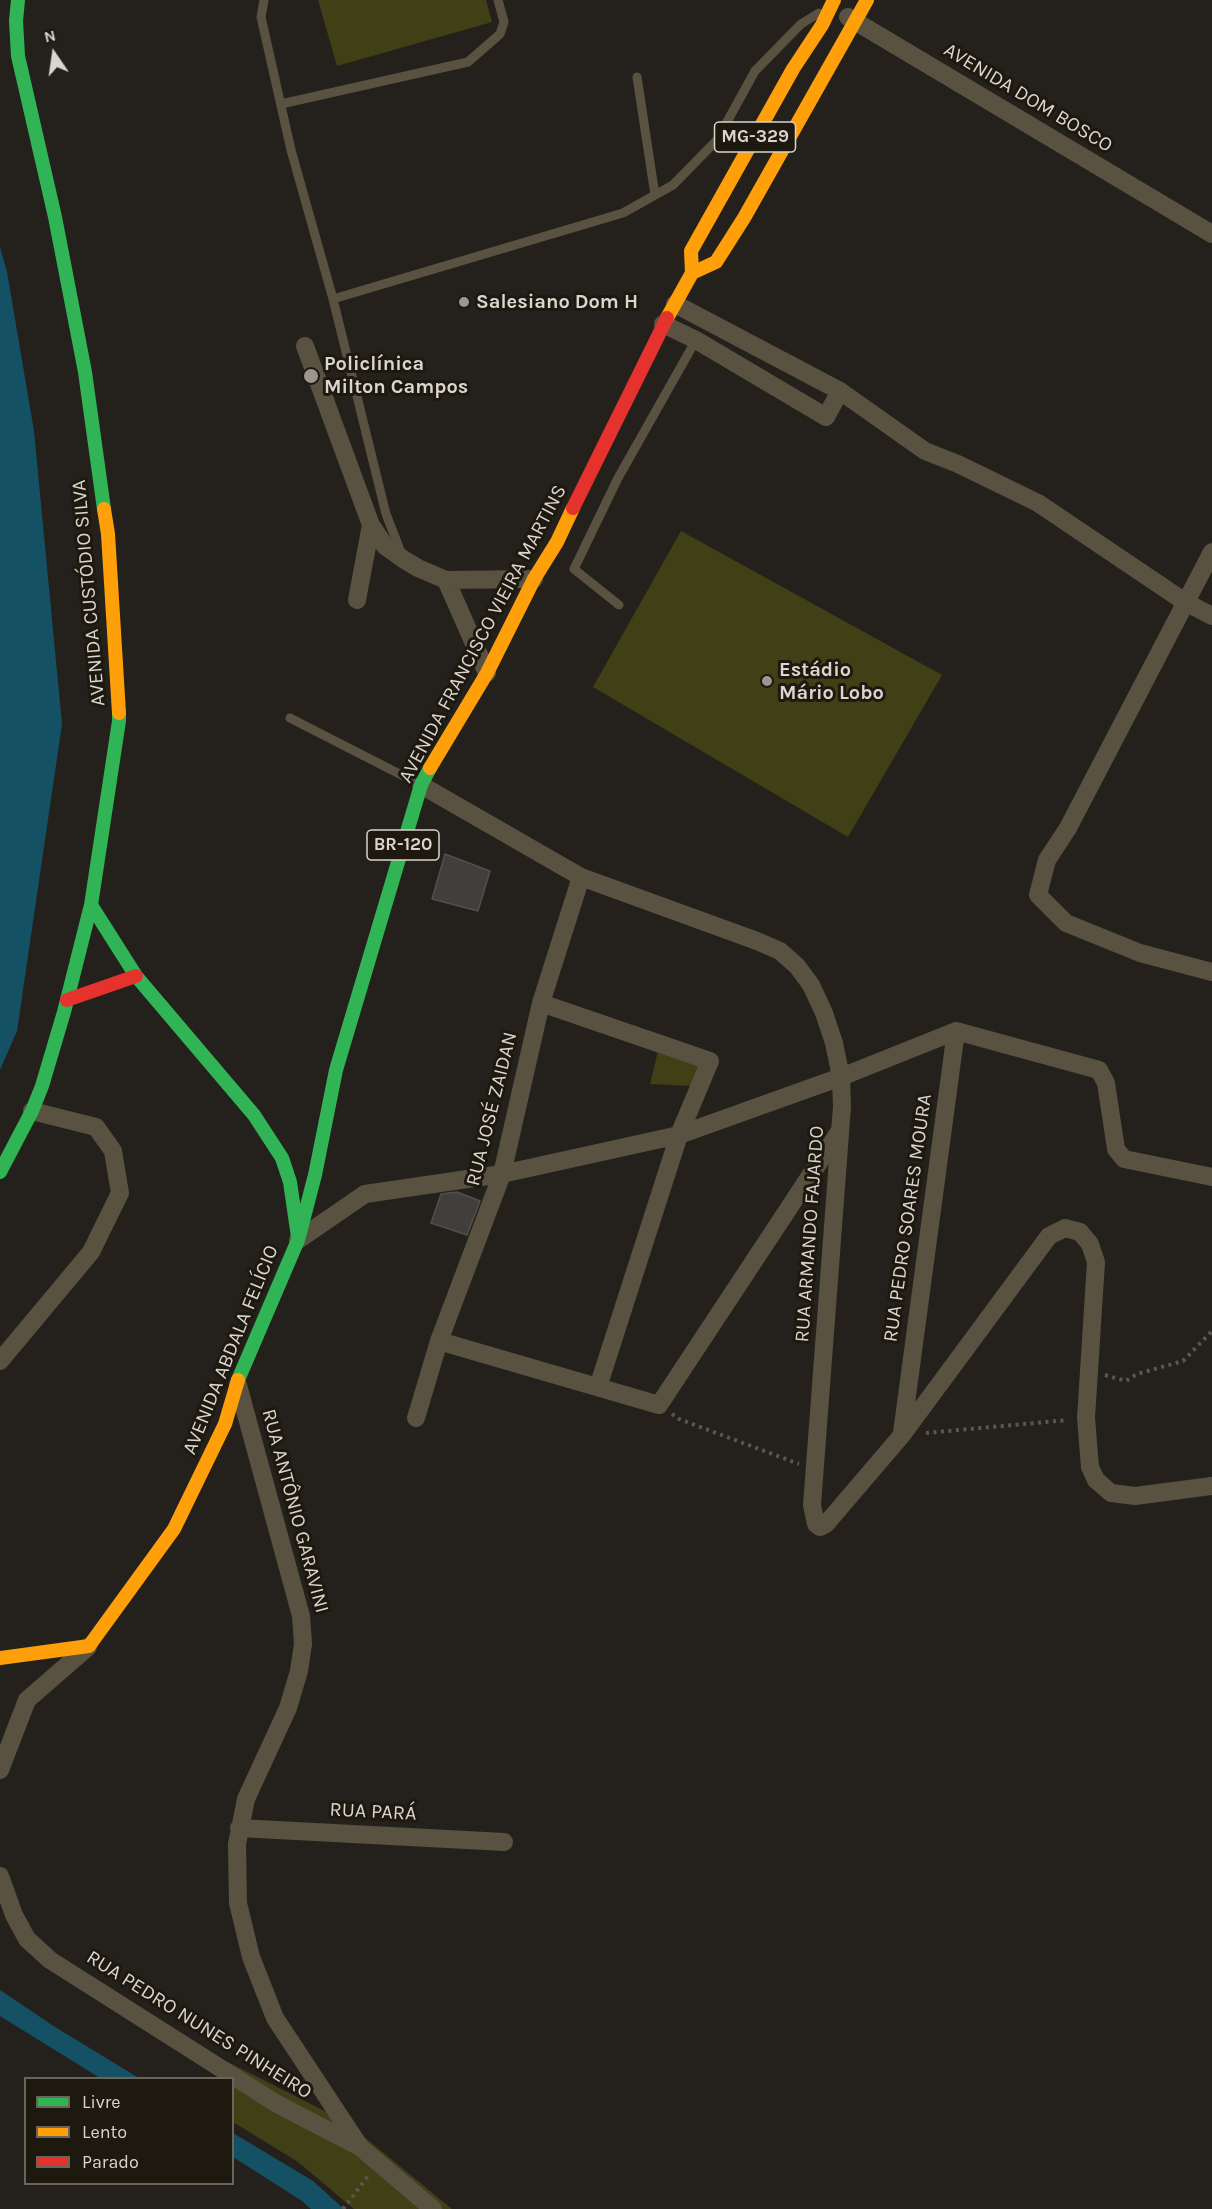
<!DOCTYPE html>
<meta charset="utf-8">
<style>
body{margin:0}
#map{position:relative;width:1212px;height:2209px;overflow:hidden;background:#24211c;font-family:Karla,sans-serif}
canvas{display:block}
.legend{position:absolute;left:24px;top:2077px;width:210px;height:108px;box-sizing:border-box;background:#1e190f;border:2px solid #69645c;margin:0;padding:8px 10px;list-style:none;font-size:18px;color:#d9d5cf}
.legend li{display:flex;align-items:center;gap:12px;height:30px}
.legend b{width:30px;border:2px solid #69645c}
.north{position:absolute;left:24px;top:24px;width:60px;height:60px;-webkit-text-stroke:4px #1e190f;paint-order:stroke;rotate:347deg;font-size:16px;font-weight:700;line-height:24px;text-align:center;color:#d9d5cf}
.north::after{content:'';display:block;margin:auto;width:21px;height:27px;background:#d9d5cf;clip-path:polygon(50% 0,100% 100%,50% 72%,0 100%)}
</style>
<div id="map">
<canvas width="1212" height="2209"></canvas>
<ul class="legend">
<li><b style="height:8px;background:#30b455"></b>Livre</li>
<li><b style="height:8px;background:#ff9f0a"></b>Lento</li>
<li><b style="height:8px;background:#e5322d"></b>Parado</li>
</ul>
<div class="north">N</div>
</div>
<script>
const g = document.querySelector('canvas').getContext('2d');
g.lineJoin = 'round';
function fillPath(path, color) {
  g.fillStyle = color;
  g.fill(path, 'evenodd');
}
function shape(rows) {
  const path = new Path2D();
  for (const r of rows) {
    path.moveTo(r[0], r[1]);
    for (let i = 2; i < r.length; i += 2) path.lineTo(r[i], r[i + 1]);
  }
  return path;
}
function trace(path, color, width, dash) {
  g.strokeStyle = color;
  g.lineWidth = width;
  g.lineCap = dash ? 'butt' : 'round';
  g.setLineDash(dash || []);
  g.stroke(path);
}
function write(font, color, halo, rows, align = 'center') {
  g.font = font + ' Karla,sans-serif';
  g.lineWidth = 6;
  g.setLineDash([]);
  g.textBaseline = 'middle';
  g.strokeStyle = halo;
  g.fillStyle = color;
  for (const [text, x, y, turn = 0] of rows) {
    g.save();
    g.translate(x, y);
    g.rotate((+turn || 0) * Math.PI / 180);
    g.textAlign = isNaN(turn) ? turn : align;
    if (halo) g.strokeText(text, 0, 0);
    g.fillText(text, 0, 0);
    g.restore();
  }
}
const green = shape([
 [318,0,486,0,492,22,337,66],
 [681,531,942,675,848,837,593,687],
 [658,1051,702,1062,693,1086,650,1084],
 [228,2062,346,2122,452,2209,354,2209,298,2162,233,2122,232,2078,217,2078]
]);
const water = shape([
 [0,247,7,272,34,431,62,724,17,1031,0,1070],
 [0,1990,55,2027,139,2078,100,2078,0,2016],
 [233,2133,313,2181,344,2209,311,2209,302,2201,233,2157]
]);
const building = shape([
 [445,854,490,871,478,911,432,899,445,854],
 [457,1192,480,1201,467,1235,431,1223,441,1194,457,1192]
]);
const path = shape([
 [1105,1375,1126,1381,1137,1374,1183,1361,1212,1331],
 [672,1414,679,1419,799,1464],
 [926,1433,1068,1420],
 [343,2209,368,2176]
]);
const lane = shape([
 [264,0,261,17,291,150,333,299,386,514,402,555],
 [637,77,655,195],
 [281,104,468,62,500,34,504,22,498,0],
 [333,299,623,213,673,185,717,140,755,71,801,24,819,13],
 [619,605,574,569,618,478,696,340],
 [290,718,419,784]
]);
const street = shape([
 [848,17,1212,234],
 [675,304,840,391,925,451,958,464,1038,503,1185,602,1212,616],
 [663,324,696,340,826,417,840,391],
 [305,346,371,525,385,546,403,559,418,568,446,580],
 [1212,552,1068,828,1047,860,1038,895,1066,923,1140,953,1212,972],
 [357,600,371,525],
 [487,673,446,580,534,579],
 [421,785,581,877,757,941,780,951,797,966,811,985,824,1013,834,1043,841,1077,842,1107,812,1505,816,1524,820,1527,826,1524,902,1435,1049,1236,1065,1228,1080,1232,1090,1244,1096,1262,1086,1418,1090,1467,1096,1480,1111,1493,1135,1496,1212,1486],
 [541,1003,710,1061,679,1135,598,1387],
 [956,1031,1099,1070,1106,1083,1116,1149,1124,1159,1212,1177],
 [298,1240,365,1194,502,1174,679,1135,841,1077,956,1031,902,1433],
 [439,1341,659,1405,839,1132],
 [0,1361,91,1252,120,1193,113,1151,96,1127,32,1111],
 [238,1385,301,1616,303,1644,299,1671,288,1708,246,1799,237,1844,238,1903,251,1957,275,2018,360,2147],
 [416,1418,439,1341,502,1174,541,1003,581,877],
 [0,1770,27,1700,88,1647],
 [239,1828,504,1842],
 [0,1876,14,1915,27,1939,50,1960,277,2104,360,2147,433,2209]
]);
const fast = shape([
 [18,0,16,21,18,56,55,217,85,372,104,509],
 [91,905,136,976,254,1115,282,1158,290,1182,298,1237],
 [0,1172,32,1111,42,1086,64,1012,91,905,119,721,119,713],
 [238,1380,298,1240,315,1175,336,1070,421,785,430,768]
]);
const slow = shape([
 [692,273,716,262,744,218,867,0],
 [667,318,692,273,691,251,793,69,822,25,834,0],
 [104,509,108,534,119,713],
 [430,768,487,673,534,579,557,542,573,508],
 [0,1658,89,1646,174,1529,225,1424,238,1380]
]);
const jam = shape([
 [573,508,667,318],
 [67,1000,136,976]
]);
const markers = [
 [464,302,6,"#9a9690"],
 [311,376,8,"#9a9690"],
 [767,681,6,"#9a9690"]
];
const shields = [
 [755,137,81],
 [403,845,72]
];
const shieldNames = [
 ["MG-329",755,137],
 ["BR-120",403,845]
];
const streetNames = [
 ["AVENIDA DOM BOSCO",1028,98,31],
 ["AVENIDA CUSTÓDIO SILVA",89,593,-95],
 ["AVENIDA FRANCISCO VIEIRA MARTINS",483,634,-62],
 ["RUA JOSÉ ZAIDAN",492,1109,-76],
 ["RUA PEDRO SOARES MOURA",908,1218,-82],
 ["RUA ARMANDO FAJARDO",810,1234,-86],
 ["AVENIDA ABDALA FELÍCIO",231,1350,-68],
 ["RUA ANTÔNIO GARAVINI",295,1511,75],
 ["RUA PARÁ",373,1812,3],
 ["RUA PEDRO NUNES PINHEIRO",199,2025,32]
];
const poiNames = [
 ["Salesiano Dom H",476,302],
 ["Policlínica",324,364],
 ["Milton Campos",324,387],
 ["Estádio",779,670],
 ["Mário Lobo",779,693]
];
fillPath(green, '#404016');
fillPath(water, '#155165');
fillPath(building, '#423e3c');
trace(building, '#534f4e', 1.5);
trace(path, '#5c574b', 4, [3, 4.5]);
trace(lane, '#595241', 9);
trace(street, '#595241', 18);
trace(fast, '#30b455', 14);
trace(slow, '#ff9f0a', 14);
trace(jam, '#e5322d', 14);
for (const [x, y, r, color] of markers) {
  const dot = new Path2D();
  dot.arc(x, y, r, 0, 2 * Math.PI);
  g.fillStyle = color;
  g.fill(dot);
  trace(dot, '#1e190f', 2);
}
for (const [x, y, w] of shields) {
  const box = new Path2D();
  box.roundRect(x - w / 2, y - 15, w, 30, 4.5);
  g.fillStyle = '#1e190f';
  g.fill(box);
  trace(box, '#d9d5cf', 1.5);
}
write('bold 18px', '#d9d5cf', null, shieldNames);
write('20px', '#d9d5cf', '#1e190f', streetNames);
write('bold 20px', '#d9d5cf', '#1e190f', poiNames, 'left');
</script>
